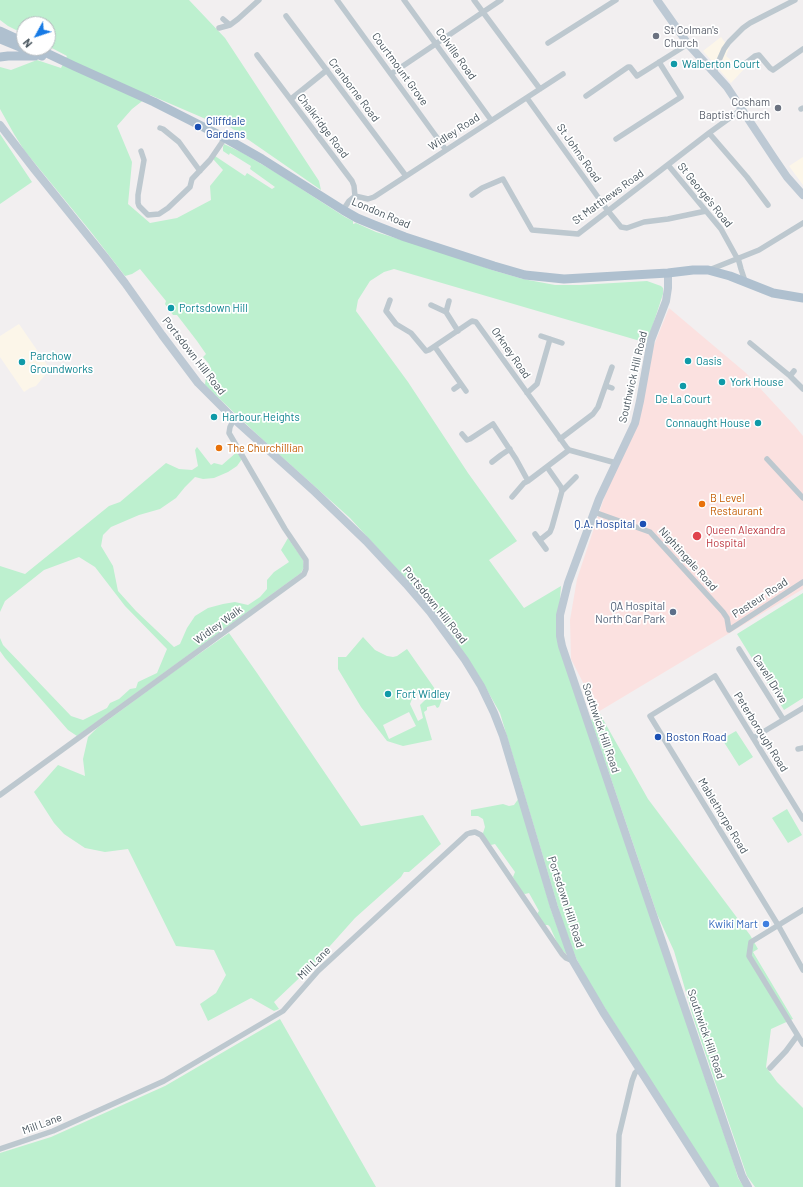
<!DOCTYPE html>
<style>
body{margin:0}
#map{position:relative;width:803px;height:1187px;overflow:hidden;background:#f2eff0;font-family:Barlow,sans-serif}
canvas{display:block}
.north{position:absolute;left:16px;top:16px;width:40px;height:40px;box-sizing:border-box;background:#fff;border:1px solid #b5bbbe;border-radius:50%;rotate:230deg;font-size:11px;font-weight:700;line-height:16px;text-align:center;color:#47545d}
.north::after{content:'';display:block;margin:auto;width:14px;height:18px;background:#167ae5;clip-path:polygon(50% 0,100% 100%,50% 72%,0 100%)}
</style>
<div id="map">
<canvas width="803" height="1187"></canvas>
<div class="north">N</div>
</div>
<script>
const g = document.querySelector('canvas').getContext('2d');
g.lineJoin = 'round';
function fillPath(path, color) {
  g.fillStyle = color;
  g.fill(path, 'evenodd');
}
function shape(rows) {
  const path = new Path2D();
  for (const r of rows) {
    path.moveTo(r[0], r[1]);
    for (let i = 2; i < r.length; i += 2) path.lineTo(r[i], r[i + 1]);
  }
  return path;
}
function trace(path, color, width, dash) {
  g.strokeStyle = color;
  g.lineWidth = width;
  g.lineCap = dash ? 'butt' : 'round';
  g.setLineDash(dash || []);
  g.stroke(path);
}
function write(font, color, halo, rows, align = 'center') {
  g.font = font + ' Barlow,sans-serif';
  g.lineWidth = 3.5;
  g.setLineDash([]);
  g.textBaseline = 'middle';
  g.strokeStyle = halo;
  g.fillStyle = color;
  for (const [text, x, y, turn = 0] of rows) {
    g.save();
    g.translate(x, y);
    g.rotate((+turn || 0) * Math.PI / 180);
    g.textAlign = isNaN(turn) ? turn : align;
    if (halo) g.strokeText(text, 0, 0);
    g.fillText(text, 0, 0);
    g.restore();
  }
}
const commercial = shape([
 [721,37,729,48,726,56,737,65,739,63,745,68,731,83,703,51],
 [803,157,803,185,789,166],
 [19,324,50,369,36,386,30,388,24,392,0,357,0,336]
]);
const medical = shape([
 [669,308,746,373,794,425,803,436,803,589,598,712,571,659,570,620,577,579,606,492,637,425,654,345]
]);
const green = shape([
 [0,0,189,0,225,38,319,181,321,190,230,127,219,122,215,123,150,95,132,109,117,126,132,162,128,204,150,223,177,218,211,200,210,186,223,170,213,159,215,156,245,176,247,173,272,189,275,187,250,169,251,166,230,153,229,155,223,151,223,147,224,144,241,152,275,172,345,217,353,221,353,224,356,223,376,232,460,258,492,270,523,279,555,285,580,285,647,281,661,286,663,288,663,294,647,343,394,269,384,272,370,281,358,300,356,311,408,382,468,473,517,541,489,560,524,608,561,586,557,639,734,1164,738,1178,744,1187,718,1187,591,986,576,958,562,920,500,713,479,676,446,626,423,598,350,518,263,440,205,385,206,375,209,373,211,369,209,364,203,357,206,354,197,341,177,315,173,315,165,304,166,301,140,269,132,274,125,276,91,232,24,150,14,134,0,109,0,67,11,70,37,60,61,68,67,56,48,46,48,24,24,24,24,34,8,26,0,20],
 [0,134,32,182,0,204],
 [197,447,211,465,214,463,222,465,238,451,242,459,237,466,228,472,214,478,203,479,195,477,185,487,176,498,160,509,139,515,111,527,103,535,101,546,113,566,118,591,136,611,174,647,180,644,187,628,195,616,208,608,223,604,235,602,248,605,260,597,267,589,267,580,274,572,289,562,281,550,288,538,303,560,304,567,301,573,77,736,68,730,5,658,0,651,0,638,3,645,71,716,83,720,107,708,110,703,119,699,130,689,136,688,138,682,157,673,167,649,125,606,95,567,79,557,44,570,5,601,0,612,0,566,25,574,109,506,120,502,166,463,179,469,192,470,198,466,195,450],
 [803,593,803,698,784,710,737,634],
 [229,633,257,673,361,826,423,815,441,844,409,872,404,872,401,877,355,918,313,965,274,1002,279,1009,274,1011,251,998,208,1021,200,1004,216,993,226,975,214,950,176,946,128,849,105,852,85,848,64,834,54,823,34,792,58,765,85,776,83,759,88,737,97,728,176,670],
 [363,637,375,650,387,656,393,657,397,656,407,649,442,699,439,707,437,708,435,705,427,707,427,710,424,712,432,740,403,746,387,741,361,707,338,669,338,657,346,657],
 [423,688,425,689,426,688,431,695,424,701,420,705,423,718,418,721,410,704,412,699],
 [409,712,416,726,389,739,383,725],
 [600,714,648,799,750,935,758,949,753,952,793,1019,771,1029,766,1067,777,1082,803,1108,803,1187,755,1187,747,1176,694,1020,674,951,657,914,591,720],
 [736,731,753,757,739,766,722,739],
 [519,798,551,910,567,953,566,954,559,947,550,927,548,925,545,925,537,914,539,911,529,893,525,894,522,893,513,877,515,872,495,844,491,845,484,837,483,833,485,827,483,819,478,816,471,816,471,810,503,804,509,806,514,805],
 [787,809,802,835,788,843,772,818],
 [280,1019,376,1187,0,1187,0,1153,51,1137,165,1086]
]);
const street = shape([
 [337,0,446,150],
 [404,0,491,120],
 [474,0,540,89],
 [286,16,406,176],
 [223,19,230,25],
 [219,28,230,25,238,19,259,0],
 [548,43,616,0],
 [257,55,352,181,354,186,355,196,349,201,343,210],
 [746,63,755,56,759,55,770,68,773,70,803,49],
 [714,72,724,49,729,42,743,28,750,23,795,0],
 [391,74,501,0],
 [586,96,628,67,630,67,637,76,688,44],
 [527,98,608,211,621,227,627,228,644,222,668,219,706,211],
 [291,99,327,70],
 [801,109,803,108],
 [160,128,163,129,179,142,200,171],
 [709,133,747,177,768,205],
 [616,139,681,97,659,62],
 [141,151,144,160,138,195,138,203,139,206,148,215,159,214,168,208,190,187,192,179,210,160,225,138],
 [668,165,721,229,737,258],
 [472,195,482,188,503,179,532,230,578,234,709,133,742,109],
 [355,196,368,199,374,197,563,74],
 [738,258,741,269,745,281],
 [709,270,759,250,803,223],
 [390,300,386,311,396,324,411,333,426,351,429,350,472,321,476,322,567,448,569,450,616,463],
 [431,305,446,312,458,331],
 [446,312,449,301],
 [541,336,550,339],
 [750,343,790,376,803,389],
 [435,347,466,391],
 [790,376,794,371],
 [606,386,612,388],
 [454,389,461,384],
 [527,393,537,384,550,339,562,343],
 [462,434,467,440,470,439,493,424,516,459,528,481,569,450],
 [560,439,593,414,598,407,612,367],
 [767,459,803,498],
 [492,462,501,455,510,449],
 [562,491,576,477],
 [512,497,524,483,528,481],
 [594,512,650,532,723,612,727,618,729,630,803,582],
 [535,534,546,549],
 [540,540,550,532,552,527,562,491,561,487,547,467],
 [739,649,783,719],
 [753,738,803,708],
 [798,749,803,748],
 [0,795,300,577,304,574,306,569,306,560,285,529,229,433,230,427,234,419],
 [803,819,715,676,650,716,778,925,803,970],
 [803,910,751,942,749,956,803,1044],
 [770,1068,786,1051,797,1036],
 [0,1149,53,1131,164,1081,283,1011,318,971,467,834,470,833,475,832,481,835,562,954,566,958,573,961],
 [618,1187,619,1135,632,1081,635,1073,639,1069]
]);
const secondary = shape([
 [657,0,688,44,727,87,774,158,787,177,803,195],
 [0,125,34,169,105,257,125,283,162,335,198,383,234,419,315,492,366,541,406,584,430,612,465,660,481,686,494,713,503,736,554,907,573,961,603,1012,715,1187],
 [668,273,668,288,666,301,651,340,640,401,635,423,599,499,568,583,560,615,560,636,562,646,632,853,742,1176,748,1187]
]);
const primary = shape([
 [0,31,24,42],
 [0,39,42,56],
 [36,48,74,66,154,102,225,138,262,159,343,210,357,218,374,225,405,237,494,266,525,275,564,279,668,273,693,270,708,270,730,276,773,293,803,298],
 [0,57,8,56,35,56]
]);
const markers = [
 [656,36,4,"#6b7280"],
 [674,64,4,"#0f9aa8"],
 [778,108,4,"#6b7280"],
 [198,127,4,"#1a4fb4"],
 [171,308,4,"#0f9aa8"],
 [688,361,4,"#0f9aa8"],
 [22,362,4,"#0f9aa8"],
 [722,382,4,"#0f9aa8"],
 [683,386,4,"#0f9aa8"],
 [214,417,4,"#0f9aa8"],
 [758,423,4,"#0f9aa8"],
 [219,448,4,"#e8710a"],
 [702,504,4,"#e8710a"],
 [643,524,4,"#1a4fb4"],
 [697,536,5,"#e0444e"],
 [673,612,4,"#5c6f8a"],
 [388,694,4,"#0f9aa8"],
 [658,737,4,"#1a4fb4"],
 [766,924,4,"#3f7fe0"]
];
const worshipNames = [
 ["St Colman's",664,30],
 ["Church",664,43],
 ["Cosham",770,102,"right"],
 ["Baptist Church",770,115,"right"]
];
const streetNames = [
 ["Colville Road",456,54,54],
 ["Courtmount Grove",400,69,54],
 ["Cranborne Road",354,90,53],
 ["Chalkridge Road",323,126,53],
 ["Widley Road",454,132,-33],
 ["St Johns Road",579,153,55],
 ["St George's Road",705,195,51],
 ["St Matthews Road",608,197,-36],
 ["London Road",381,213,23],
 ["Orkney Road",511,353,55],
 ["Portsdown Hill Road",194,356,52],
 ["Southwick Hill Road",633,377,-77],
 ["Nightingale Road",688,559,48],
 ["Pasteur Road",760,598,-33],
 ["Portsdown Hill Road",435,605,51],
 ["Widley Walk",218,625,-36],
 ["Cavell Drive",770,679,58],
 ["Southwick Hill Road",601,728,71],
 ["Peterborough Road",761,732,58],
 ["Mablethorpe Road",723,816,59],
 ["Portsdown Hill Road",566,902,72],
 ["Mill Lane",314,963,-45],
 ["Southwick Hill Road",706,1034,71],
 ["Mill Lane",42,1124,-20]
];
const cultureNames = [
 ["Walberton Court",682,64],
 ["Portsdown Hill",179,308],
 ["Parchow",30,356],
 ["Groundworks",30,369],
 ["Oasis",696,361],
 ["York House",730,382],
 ["De La Court",683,399,"center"],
 ["Harbour Heights",222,417],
 ["Connaught House",750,423,"right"],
 ["Fort Widley",396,694]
];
const transitNames = [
 ["Cliffdale",206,121],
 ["Gardens",206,134],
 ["Q.A. Hospital",635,524,"right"],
 ["Boston Road",666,737]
];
const foodNames = [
 ["The Churchillian",227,448],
 ["B Level",710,498],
 ["Restaurant",710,511]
];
const healthNames = [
 ["Queen Alexandra",706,530],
 ["Hospital",706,543]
];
const serviceNames = [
 ["QA Hospital",665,606],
 ["North Car Park",665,619]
];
const shopNames = [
 ["Kwiki Mart",758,924]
];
fillPath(commercial, '#fcf6e9');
fillPath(medical, '#fbe1e0');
fillPath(green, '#bdf0cf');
trace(street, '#bdc8cf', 5.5);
trace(secondary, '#bdc9d4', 8);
trace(primary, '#afc0cf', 9);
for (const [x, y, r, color] of markers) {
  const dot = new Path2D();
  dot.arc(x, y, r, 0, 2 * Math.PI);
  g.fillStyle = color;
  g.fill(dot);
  trace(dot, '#fff', 1.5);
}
write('11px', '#5b616d', '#fff', worshipNames, 'left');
write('11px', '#47545d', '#fff', streetNames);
write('11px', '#0d838f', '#fff', cultureNames, 'left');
write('11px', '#164399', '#fff', transitNames, 'left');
write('11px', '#c56008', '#fff', foodNames, 'left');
write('11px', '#be3a42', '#fff', healthNames, 'left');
write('11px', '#4e5e75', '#fff', serviceNames, 'right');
write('11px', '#366cbe', '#fff', shopNames, 'right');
</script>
